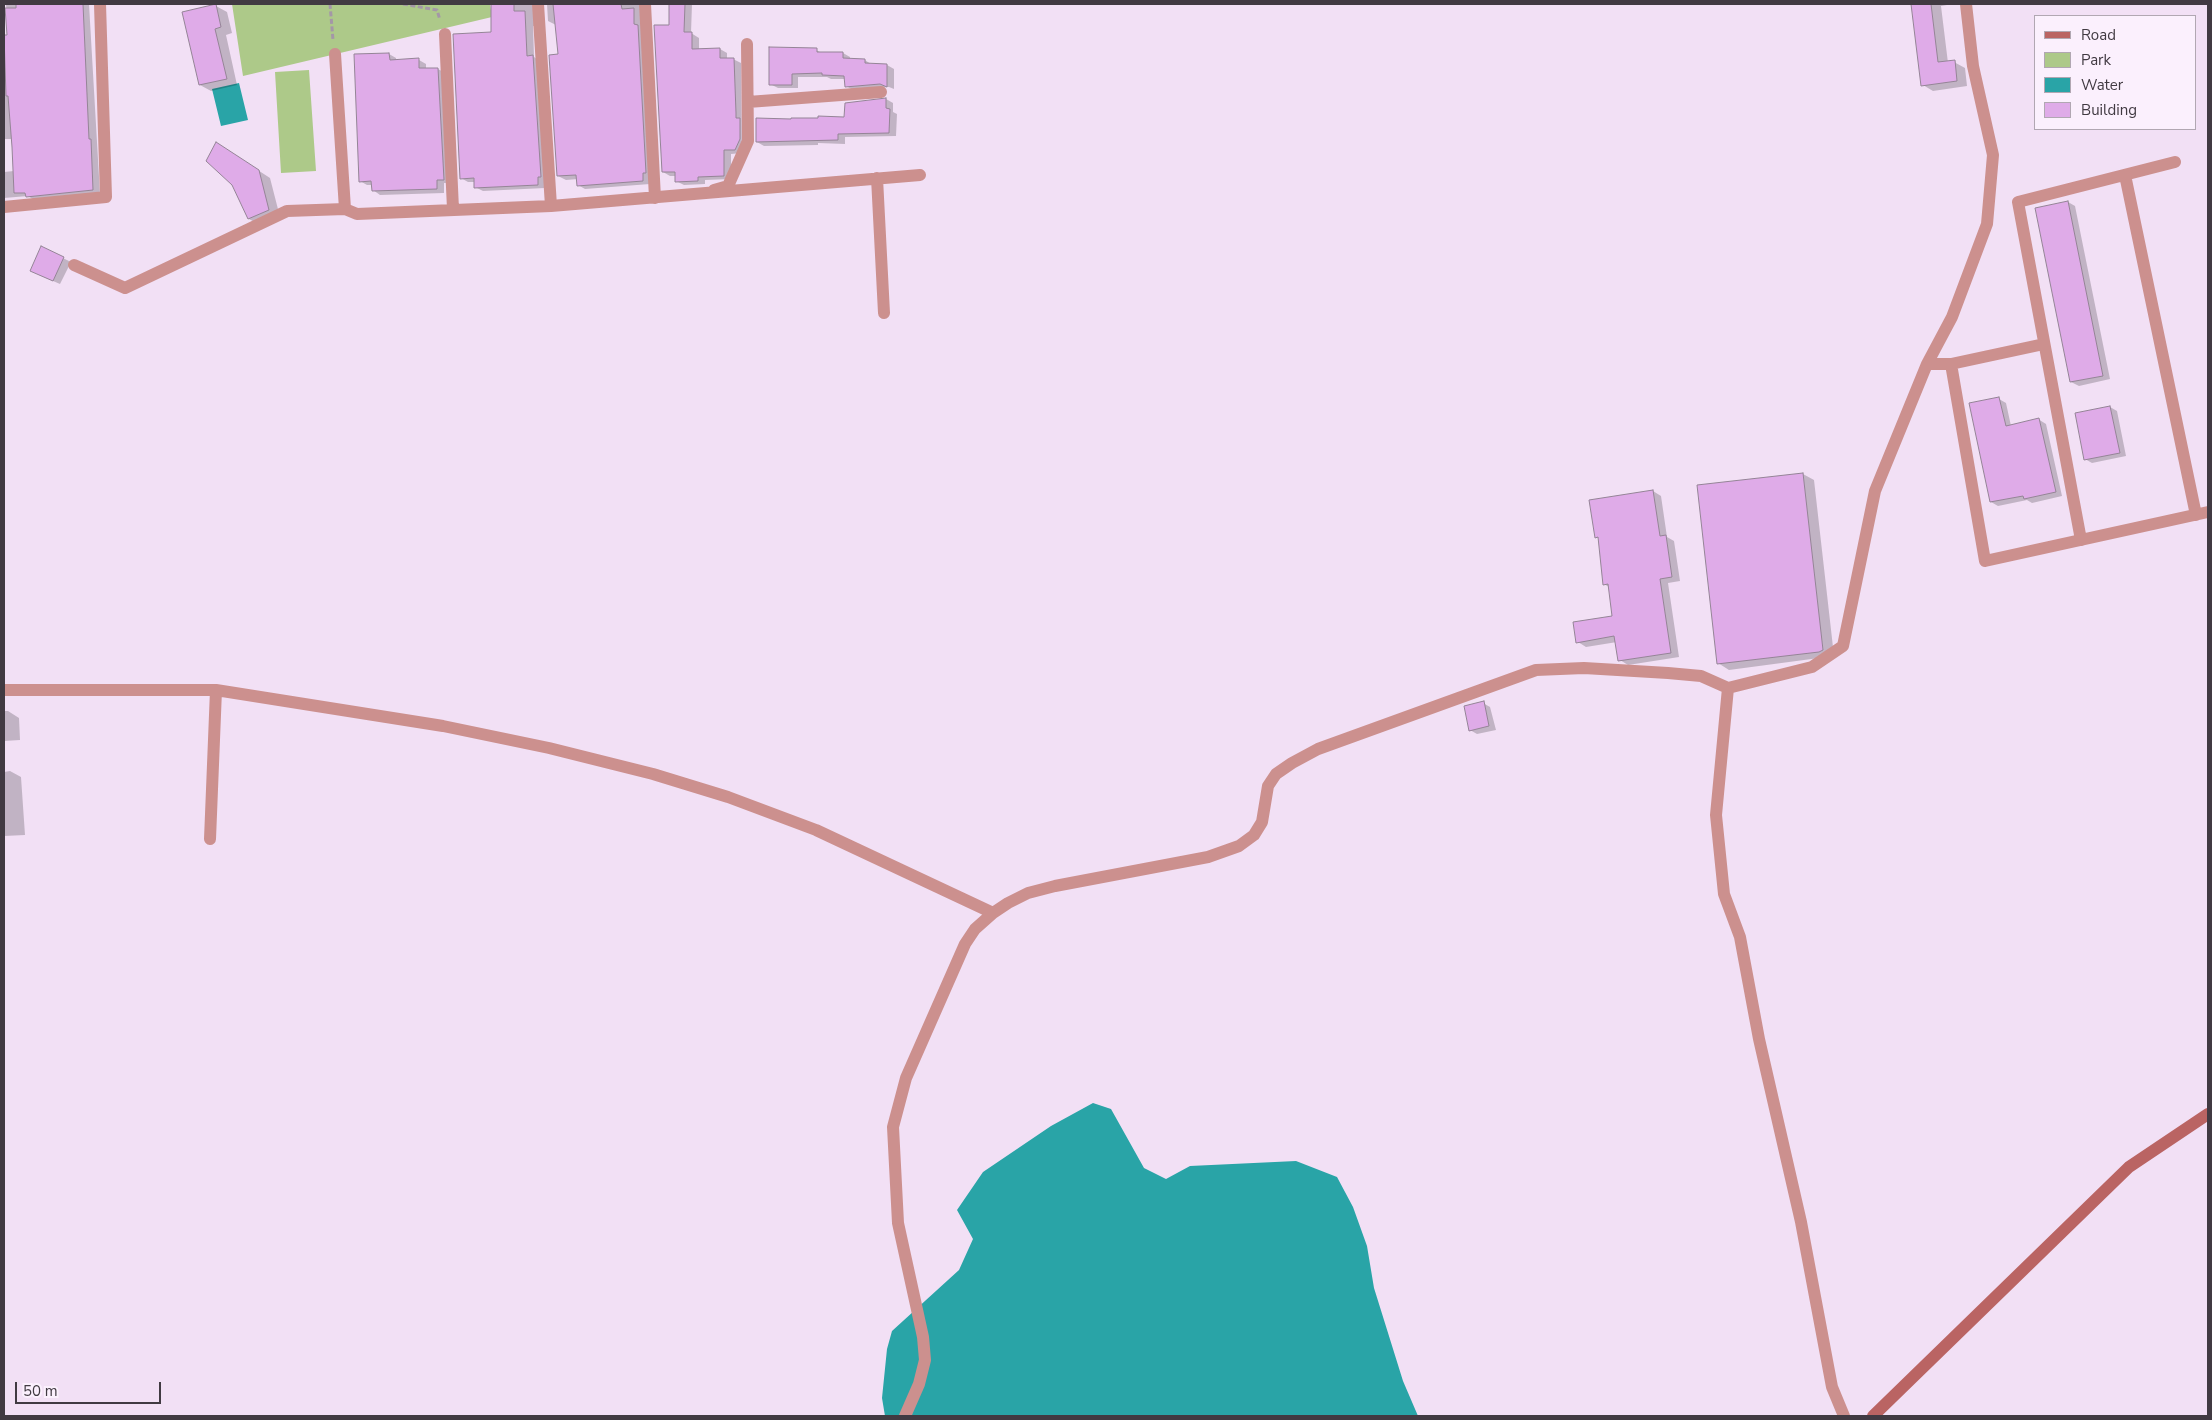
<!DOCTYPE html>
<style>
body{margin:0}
#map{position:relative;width:2212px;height:1420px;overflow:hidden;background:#f2e0f5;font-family:"Nunito Sans",sans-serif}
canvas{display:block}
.frame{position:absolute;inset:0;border:5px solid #413a42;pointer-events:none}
.legend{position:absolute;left:2034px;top:15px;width:162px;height:115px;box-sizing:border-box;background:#fbf0fd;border:1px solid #b1a7b2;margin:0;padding:6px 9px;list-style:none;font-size:15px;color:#413a42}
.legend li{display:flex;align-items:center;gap:10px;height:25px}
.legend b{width:25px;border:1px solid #b1a7b2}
.scale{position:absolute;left:15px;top:1382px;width:146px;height:22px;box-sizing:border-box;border:2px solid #413a42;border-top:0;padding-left:6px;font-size:15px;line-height:18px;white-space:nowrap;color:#413a42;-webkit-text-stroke:4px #fbf0fd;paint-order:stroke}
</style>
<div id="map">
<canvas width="2212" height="1420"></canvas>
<div class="frame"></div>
<ul class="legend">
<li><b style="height:6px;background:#ba6463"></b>Road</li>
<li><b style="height:14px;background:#adc989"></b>Park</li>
<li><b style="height:14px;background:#29a4a7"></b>Water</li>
<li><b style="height:14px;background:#dfabe8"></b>Building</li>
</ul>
<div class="scale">50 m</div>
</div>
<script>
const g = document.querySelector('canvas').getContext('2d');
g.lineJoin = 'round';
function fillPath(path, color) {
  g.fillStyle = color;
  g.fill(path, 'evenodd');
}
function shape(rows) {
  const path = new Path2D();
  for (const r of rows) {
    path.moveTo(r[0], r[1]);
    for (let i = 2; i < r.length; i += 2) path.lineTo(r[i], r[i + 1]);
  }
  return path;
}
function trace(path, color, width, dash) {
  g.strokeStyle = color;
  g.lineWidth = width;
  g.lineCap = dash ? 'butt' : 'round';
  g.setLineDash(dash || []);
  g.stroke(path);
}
const green = shape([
 [232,4,490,4,492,17,243,76],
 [309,70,316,171,281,173,275,72]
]);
const water = shape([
 [239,83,248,120,221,126,212,89],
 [1093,1103,1111,1109,1144,1168,1166,1179,1190,1166,1296,1161,1337,1177,1353,1207,1367,1246,1374,1288,1403,1381,1418,1416,885,1416,882,1398,887,1349,892,1331,959,1270,973,1239,957,1210,983,1172,1051,1126]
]);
const shadow = shape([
 [6,4,89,4,100,194,34,200,28,196,4,198,4,172,14,171,12,139,4,139,4,36,8,36],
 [492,4,539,4,538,26,533,26,534,57,540,61,545,188,483,191,475,187,475,182,468,182,461,178,493,30],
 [547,4,641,4,650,184,585,189,578,185,578,179,566,180,558,176,559,56,556,25,548,21],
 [670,4,692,4,691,33,699,38,699,50,720,49,727,53,727,59,733,59,741,63,742,153,731,154,731,179,705,180,705,184,684,185,676,181,676,176,670,176,663,172],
 [1913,4,1953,4,1941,6,1948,63,1954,62,1965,68,1967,86,1933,91,1923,85],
 [216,6,227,12,232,33,226,35,237,85,211,91,200,85],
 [816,50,822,53,843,53,850,57,850,60,865,60,872,65,887,65,894,69,894,89,889,87,853,90,846,86,846,79,831,79,827,77,798,77,798,88,778,88,770,84],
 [389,54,396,58,396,60,419,60,426,64,426,69,438,69,445,73,450,183,444,183,444,193,380,195,373,190,373,185,367,185,360,181],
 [886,99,893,103,893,112,897,114,896,136,845,137,845,144,818,143,818,145,764,146,757,142,845,118],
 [227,150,270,178,280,217,260,225,249,219,233,184],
 [2068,202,2075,206,2110,379,2079,386,2071,382],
 [42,248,71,262,60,284,39,275],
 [1999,399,2006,403,2011,426,2038,419,2046,424,2062,496,2032,503,2027,500,1998,506,1991,502],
 [2110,407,2117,411,2126,456,2092,463,2085,459,2077,414],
 [1803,474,1814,480,1834,656,1729,670,1718,663],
 [1653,491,1661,496,1667,537,1674,541,1680,581,1668,583,1679,657,1628,665,1620,660,1617,642,1586,647,1578,642,1613,617,1609,587,1604,584,1599,538,1596,537],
 [1483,703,1490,707,1496,730,1477,734,1470,730],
 [4,711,8,711,19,718,20,740,4,741],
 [10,771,21,777,25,835,4,836,4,772]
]);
const building = shape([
 [16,4,83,4,89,139,91,139,93,190,26,197,25,193,14,193,12,147,8,96,6,96,4,35,7,35,5,8,16,8,16,4],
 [216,4,221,27,215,29,227,79,199,85,182,12,216,4],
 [491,4,514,4,514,11,525,11,527,56,533,55,541,177,538,177,538,185,474,188,474,178,460,179,453,34,491,32,491,4],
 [553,4,621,4,622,9,634,8,634,24,638,25,646,173,643,173,643,181,577,186,576,175,557,176,549,55,558,54,553,4],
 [669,4,685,4,684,32,692,32,692,49,720,48,720,58,734,58,736,113,736,118,740,118,740,139,735,150,724,150,724,176,698,177,698,181,675,182,675,172,662,172,654,25,669,25,669,4],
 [1911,4,1931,4,1938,62,1955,60,1957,81,1921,86,1911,4],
 [769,47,817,48,817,52,843,52,843,58,865,59,865,63,887,64,887,87,880,84,845,87,844,76,822,75,822,73,792,74,792,85,769,85,769,47],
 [389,53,390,60,419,58,419,68,438,68,444,180,437,180,437,189,372,191,371,181,359,182,354,54,389,53],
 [886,98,886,108,890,109,889,133,838,134,838,140,756,142,756,118,791,119,791,118,818,118,818,116,844,117,845,103,886,98],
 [216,142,259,170,269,210,248,219,232,185,206,161,216,142],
 [2068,201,2103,376,2070,382,2035,208,2068,201],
 [41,246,64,257,53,281,30,271,41,246],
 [1999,397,2006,426,2039,418,2056,492,2024,499,2023,496,1990,502,1969,403,1999,397],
 [2110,406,2120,453,2084,460,2075,413,2110,406],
 [1803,473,1823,650,1819,652,1717,664,1697,485,1803,473],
 [1653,490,1660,536,1666,535,1672,577,1660,579,1671,653,1618,661,1614,636,1576,643,1573,622,1612,616,1608,584,1603,585,1598,537,1595,538,1589,500,1653,490],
 [1484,701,1489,726,1469,731,1464,706,1484,701]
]);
const path = shape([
 [330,4,333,40],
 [403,4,437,10,440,20]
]);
const street = shape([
 [538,4,551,206],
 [645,4,655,198],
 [445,34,453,209],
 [335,54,345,209],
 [748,102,881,92],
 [2125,175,2196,515],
 [877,178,884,313],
 [714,190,728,186,748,141,747,44],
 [4,207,106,197,100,4],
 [74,265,125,288,287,211,345,209,357,214,551,206,920,175],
 [1927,364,1951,364,2044,344],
 [1951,364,1985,561,2208,512],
 [2081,540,2018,202,2175,162],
 [4,690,216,690,443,726,549,748,653,774,728,797,816,830,993,913],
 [210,839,216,690],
 [905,1416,919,1384,925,1360,923,1337,898,1223,893,1127,906,1078,965,944,975,929,993,913,1008,903,1028,893,1055,886,1208,857,1239,846,1254,835,1262,822,1268,786,1276,774,1292,763,1318,749,1536,670,1584,668,1668,673,1701,676,1728,688],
 [1844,1416,1832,1387,1801,1222,1759,1039,1740,937,1724,894,1716,815,1728,688,1812,667,1843,646,1875,491,1927,364,1952,317,1987,224,1993,155,1973,66,1966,4]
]);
const secondary = shape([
 [1873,1416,2129,1167,2208,1114]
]);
fillPath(green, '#adc989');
fillPath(water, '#29a4a7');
fillPath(shadow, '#0003');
fillPath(building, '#dfabe8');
trace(building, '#948496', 1);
trace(path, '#a497a7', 3, [5, 2.5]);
trace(street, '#cc908e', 12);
trace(secondary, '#ba6463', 12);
</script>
